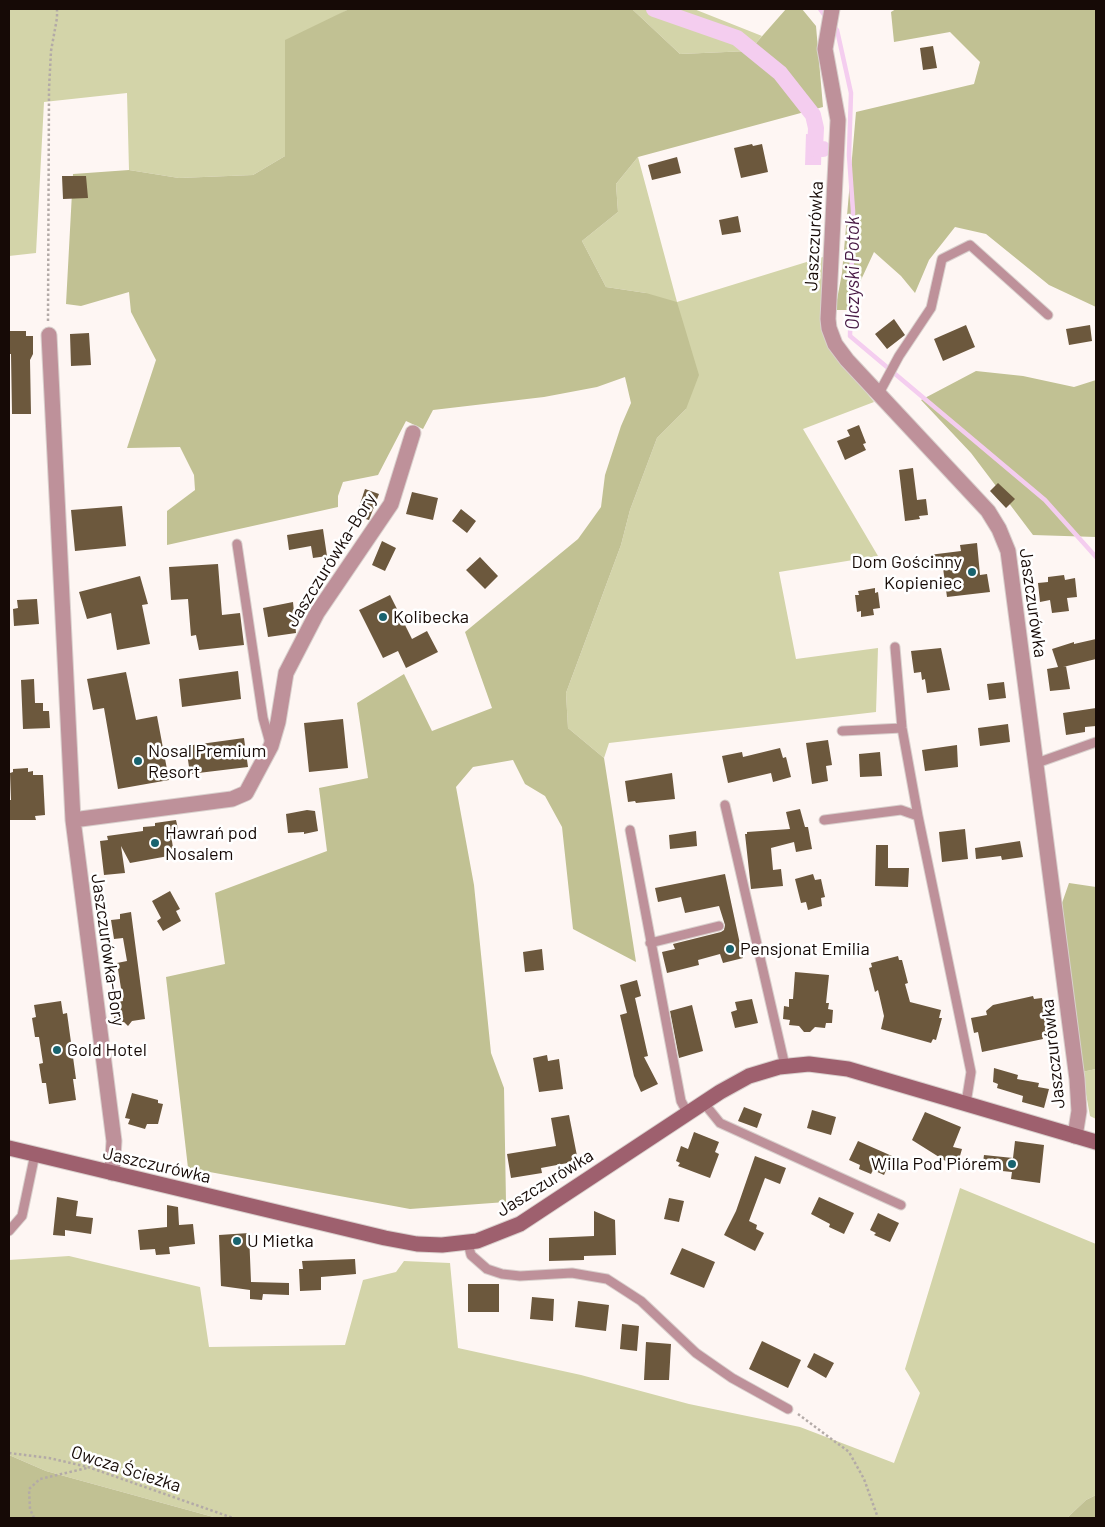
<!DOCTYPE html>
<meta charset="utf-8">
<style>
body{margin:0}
#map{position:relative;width:1105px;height:1527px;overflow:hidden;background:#fef6f3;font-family:Barlow,sans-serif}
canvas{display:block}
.frame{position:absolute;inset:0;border:10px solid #160a06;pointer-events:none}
</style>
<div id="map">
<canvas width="1105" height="1527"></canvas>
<div class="frame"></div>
</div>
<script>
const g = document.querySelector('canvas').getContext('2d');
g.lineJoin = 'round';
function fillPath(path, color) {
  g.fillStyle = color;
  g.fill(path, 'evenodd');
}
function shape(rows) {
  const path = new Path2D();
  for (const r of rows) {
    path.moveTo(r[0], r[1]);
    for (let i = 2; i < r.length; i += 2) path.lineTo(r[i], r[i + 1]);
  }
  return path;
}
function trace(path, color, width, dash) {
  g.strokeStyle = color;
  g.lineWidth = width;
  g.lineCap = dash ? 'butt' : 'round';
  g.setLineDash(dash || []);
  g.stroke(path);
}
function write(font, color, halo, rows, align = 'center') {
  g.font = font + ' Barlow,sans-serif';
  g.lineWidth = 5;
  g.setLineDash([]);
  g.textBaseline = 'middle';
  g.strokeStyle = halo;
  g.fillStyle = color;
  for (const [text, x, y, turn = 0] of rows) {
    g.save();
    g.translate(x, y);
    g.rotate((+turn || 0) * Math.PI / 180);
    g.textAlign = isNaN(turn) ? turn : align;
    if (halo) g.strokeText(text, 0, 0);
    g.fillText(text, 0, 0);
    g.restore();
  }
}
const green = shape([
 [9,9,349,9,327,21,285,105,285,156,253,175,179,178,129,170,127,93,44,102,36,253,9,256],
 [632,9,694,9,762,36,749,51,680,54],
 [638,157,677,302,826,256,829,345,874,402,803,429,878,556,779,572,796,659,878,648,876,712,609,743,604,758,568,728,566,693,621,545,630,510,657,438,686,409,646,293,606,287,582,241,618,212,616,184],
 [1096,1069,1096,1119,1090,1116,1082,1072],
 [960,1188,1096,1244,1096,1495,1086,1500,1067,1518,217,1518,46,1471,9,1455,9,1260,69,1256,200,1287,209,1347,345,1345,363,1280,396,1272,404,1261,450,1263,458,1348,581,1375,689,1404,800,1427,894,1463,920,1393,905,1369]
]);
const forest = shape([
 [349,9,632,9,680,54,749,51,786,9,802,9,816,26,823,107,638,157,616,184,618,212,582,241,606,287,646,293,677,302,699,375,686,409,657,438,630,510,621,545,566,693,568,728,604,758,636,962,573,929,562,827,545,796,525,784,513,760,473,767,456,787,474,885,491,1053,504,1088,506,1202,410,1209,188,1168,166,977,225,964,215,893,327,851,319,788,368,778,357,703,404,674,432,731,492,708,465,632,578,539,601,507,605,475,621,426,631,403,625,377,597,387,544,397,433,410,423,429,406,421,378,475,343,482,338,496,338,507,167,545,167,511,195,490,194,475,180,447,127,448,156,360,131,312,129,292,81,306,66,304,73,174,129,170,179,178,253,175,285,156,285,40],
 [896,9,1096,9,1096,307,1049,285,986,234,955,227,929,260,915,293,901,276,874,252,847,310,835,310,842,273,856,112,974,84,980,62,950,32,894,42,891,12],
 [976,371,1023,376,1074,387,1096,380,1096,537,1033,535,971,453,921,400],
 [1069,883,1096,887,1096,1069,1082,1072,1062,903],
 [9,1455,46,1471,217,1518,9,1518],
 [1096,1495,1096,1518,1067,1518,1086,1500]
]);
const water = shape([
 [806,134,822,135,821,165,805,165]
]);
const stream = shape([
 [820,9,827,19],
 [832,25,837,30,851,93,849,155,853,211,850,336,1045,500,1096,557]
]);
const canal = shape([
 [654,9,737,38,780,73,813,115,816,128,815,149,823,149]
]);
const building = shape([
 [933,46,937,68,923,70,920,48],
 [752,144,753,146,762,144,768,172,741,178,734,148],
 [677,157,681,173,652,180,648,165],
 [62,176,86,176,88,198,63,199],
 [738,216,741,232,722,235,719,220],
 [894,319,905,335,887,349,875,334],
 [966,325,975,347,943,361,934,339],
 [1090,325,1092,341,1069,345,1066,329],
 [9,331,26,331,26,336,33,336,33,354,30,360,31,414,12,414,11,354,9,354],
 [89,333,91,365,71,366,70,334],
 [859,425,866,443,863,444,866,450,845,460,837,441,850,436,847,430],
 [913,468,917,500,926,499,928,515,919,516,920,519,905,521,899,470],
 [998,483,1015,499,1006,508,990,491],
 [365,489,379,494,369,520,356,516],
 [412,492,438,498,433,520,406,514],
 [122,506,126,546,75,551,71,510],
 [461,509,476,521,467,533,452,521],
 [323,529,327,556,313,558,311,546,289,550,287,535],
 [382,541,396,548,385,571,372,565],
 [977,543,980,575,987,574,990,592,947,597,943,568,930,570,929,555,961,551,960,545],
 [480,557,498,576,485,589,466,570],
 [218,564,222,615,240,613,244,645,199,650,196,635,191,636,188,599,171,600,169,567],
 [1064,575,1065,580,1075,578,1077,597,1067,598,1069,611,1052,613,1050,600,1040,602,1038,583,1048,582,1048,577],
 [140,576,148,604,142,605,150,644,117,650,111,613,87,619,79,592],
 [875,588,875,593,878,592,880,608,873,609,874,615,861,617,861,611,857,612,855,595,859,595,858,591],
 [390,595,412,639,427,631,438,652,406,668,398,651,383,658,359,610],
 [37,599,39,624,14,626,13,609,18,608,17,600],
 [293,602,296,633,268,637,263,608],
 [1096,639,1096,659,1063,667,1066,666,1070,689,1050,691,1047,669,1058,667,1052,649,1074,642,1074,644],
 [941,648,950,690,927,693,925,679,922,680,921,672,914,673,911,651],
 [238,671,241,699,182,707,179,679],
 [126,672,136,720,157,716,169,780,118,789,104,708,93,710,87,679],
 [34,679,35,703,43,703,43,711,49,711,50,728,23,729,21,680],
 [1004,682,1006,698,989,700,987,684],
 [1096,708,1096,726,1085,727,1085,732,1066,735,1063,713],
 [343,719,348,768,309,772,304,723],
 [1008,724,1010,742,980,746,978,728],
 [244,738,248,767,190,774,186,746],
 [828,740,832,765,826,766,828,781,812,784,806,743],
 [957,745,958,767,925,771,922,750],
 [780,748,783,758,786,757,791,777,773,782,771,773,728,783,722,756,742,752,743,757],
 [880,752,882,776,860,777,859,754],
 [28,768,28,772,33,771,33,775,43,775,45,815,35,816,36,820,9,820,9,800,11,800,10,773,13,772,13,769],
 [672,773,675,799,636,803,635,801,628,802,625,781],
 [800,809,805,827,808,827,812,849,796,852,794,842,771,848,773,870,781,869,783,886,751,889,745,834,747,834,747,832,790,829,786,812],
 [307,810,315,811,318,831,304,834,304,832,288,833,286,814],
 [176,820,179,833,171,834,174,855,130,863,121,846,125,873,104,875,100,841,108,840,107,836,136,832,143,831,143,827,155,826,155,823],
 [965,829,968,859,942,862,939,832],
 [696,831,697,846,670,849,669,835],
 [1020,841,1023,857,1002,860,1001,856,976,859,975,848],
 [876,845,888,845,888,868,909,868,908,887,875,886],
 [725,874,743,958,723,963,720,954,698,960,699,965,667,973,662,952,675,949,673,944,721,932,724,930,725,925,719,906,685,913,681,897,658,902,655,888],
 [813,874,815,880,821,879,825,897,821,898,822,906,808,910,806,902,801,903,795,879],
 [170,891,180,909,176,911,181,921,163,931,157,921,161,918,152,901],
 [131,912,145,1019,132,1021,128,1026,124,1022,115,1024,112,1003,123,1001,117,963,127,961,123,938,114,939,111,920,120,919,120,914],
 [542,949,544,970,525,972,523,952],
 [898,956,899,960,902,960,908,983,905,984,910,1002,941,1010,939,1018,942,1018,936,1040,933,1039,931,1043,881,1029,884,1016,878,990,875,992,869,968,872,967,871,963],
 [795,972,829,975,826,1003,829,1003,828,1009,833,1010,832,1023,826,1023,825,1028,815,1027,810,1032,804,1032,799,1026,789,1025,790,1020,783,1019,784,1006,789,1007,789,999,793,999],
 [637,980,641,996,635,998,648,1056,644,1057,658,1084,641,1092,634,1076,620,1015,627,1013,620,985],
 [1033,996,1034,999,1042,998,1049,1034,1042,1036,1043,1039,982,1052,978,1032,974,1033,971,1018,987,1015,986,1011,993,1005],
 [752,999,758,1023,735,1028,731,1012,737,1010,735,1002],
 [61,1001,63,1014,67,1013,76,1079,73,1079,76,1100,49,1104,46,1083,42,1083,39,1064,43,1063,39,1037,35,1037,32,1018,36,1017,34,1005],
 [692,1005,703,1051,679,1058,670,1011],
 [547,1055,548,1061,559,1059,563,1089,539,1092,533,1058],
 [994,1068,1018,1075,1017,1079,1039,1083,1038,1087,1049,1089,1044,1108,1022,1102,1023,1096,997,1088,998,1084,993,1082],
 [132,1093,158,1100,158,1103,163,1104,158,1124,147,1124,145,1129,128,1124,130,1119,125,1118],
 [744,1107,762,1114,757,1128,738,1121],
 [812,1110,836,1117,831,1135,807,1128],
 [925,1112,961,1127,953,1147,962,1149,957,1166,947,1162,912,1140],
 [569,1115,578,1161,541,1168,542,1173,511,1178,507,1154,556,1146,551,1118],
 [694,1132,719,1142,715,1152,719,1154,710,1178,678,1166,680,1163,676,1161,681,1146,688,1149],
 [858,1141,892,1156,884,1175,873,1170,871,1174,859,1169,860,1165,849,1160],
 [1015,1141,1044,1145,1040,1183,1011,1179,1012,1172,982,1169,984,1155,1013,1158],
 [755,1156,786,1168,780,1184,765,1178,749,1221,757,1225,756,1229,764,1233,755,1251,724,1235,736,1211],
 [57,1197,78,1201,76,1216,93,1218,91,1234,65,1230,65,1236,53,1235],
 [819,1197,854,1213,844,1234,829,1227,830,1224,811,1214],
 [669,1198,684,1201,679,1222,664,1219],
 [167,1205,178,1207,179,1225,193,1224,195,1244,169,1247,170,1254,156,1255,155,1249,140,1250,138,1230,167,1227],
 [594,1211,615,1220,616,1255,584,1256,584,1260,549,1261,549,1238,594,1236],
 [878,1213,899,1223,890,1242,874,1235,876,1233,870,1230],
 [249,1233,251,1282,289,1283,289,1295,263,1294,262,1300,250,1299,250,1290,221,1286,219,1235],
 [682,1248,715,1262,704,1288,670,1274],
 [355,1259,356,1274,321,1277,321,1290,300,1291,299,1269,303,1269,302,1261],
 [468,1284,499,1284,499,1312,468,1312],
 [532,1297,554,1299,553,1321,530,1319],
 [578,1301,609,1305,606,1331,575,1327],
 [622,1324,639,1326,637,1351,620,1349],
 [762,1341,801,1360,788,1388,749,1369],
 [646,1342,671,1344,669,1380,644,1380],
 [814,1353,834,1363,826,1378,807,1367]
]);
const path = shape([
 [48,321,49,89,51,51,57,18,57,9],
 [798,1414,849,1452,864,1479,878,1518],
 [9,1453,49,1458,88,1467,233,1518],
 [34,1518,30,1509,29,1489,40,1479,87,1468]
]);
const lane = shape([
 [878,395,899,356,931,308,942,259,970,245,1048,315],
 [237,544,263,718,270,743],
 [895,647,902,728,918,816],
 [842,731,902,728],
 [1034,764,1096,742],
 [725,805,785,1066],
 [824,820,901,810,918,816,971,1072,966,1103],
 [630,830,681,1101,687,1112],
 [650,943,719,926],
 [703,1102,720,1123,901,1205],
 [9,1231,22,1216,35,1154],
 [468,1243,471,1255,487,1269,502,1274,520,1276,572,1273,607,1279,641,1301,696,1353,732,1378,788,1409]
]);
const street = shape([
 [832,9,825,49,838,120,828,319,829,328,835,344,847,360,988,511,999,529,1008,551,1077,1079,1079,1111,1075,1136],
 [49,335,73,820,114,1141,112,1173],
 [73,820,232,799,246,793,271,746,278,722,286,673,317,613,391,504,413,433]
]);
const secondary = shape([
 [9,1148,385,1238,417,1244,442,1245,477,1241,520,1224,720,1092,749,1076,779,1067,809,1064,848,1069,1096,1142]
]);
const markers = [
 [972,572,5,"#19636f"],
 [383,617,5,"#19636f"],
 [138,761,5,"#19636f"],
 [155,843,5,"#19636f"],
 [730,949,5,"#19636f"],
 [57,1050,5,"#19636f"],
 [1012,1164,5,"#19636f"],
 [237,1241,5,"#19636f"]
];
const streetNames = [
 ["Jaszczurówka",814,236,-87],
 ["Jaszczurówka-Bory",331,560,-58],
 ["Jaszczurówka",1033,603,82],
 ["Jaszczurówka-Bory",108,950,82],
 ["Jaszczurówka",1053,1054,-96],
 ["Jaszczurówka",157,1165,13],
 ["Jaszczurówka",545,1183,-32],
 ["Owcza Ścieżka",126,1469,18]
];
const poiNames = [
 ["Dom Gościnny",962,562,"right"],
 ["Kopieniec",962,583,"right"],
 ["Kolibecka",393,617],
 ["Nosal Premium",148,751],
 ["Resort",148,772],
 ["Hawrań pod",165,833],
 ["Nosalem",165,854],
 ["Pensjonat Emilia",740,949],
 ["Gold Hotel",67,1050],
 ["Willa Pod Piórem",1002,1164,"right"],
 ["U Mietka",247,1241]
];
const waterNames = [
 ["Olczyski Potok",853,273,-90]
];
fillPath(green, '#d3d4a9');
fillPath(forest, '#c1c193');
fillPath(water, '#f4cdef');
trace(stream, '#f4cdef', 4.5);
trace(canal, '#f4cdef', 16);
fillPath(building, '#6c583d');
trace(lane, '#d9d0cd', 11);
trace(street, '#d9d0cd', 17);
trace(secondary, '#d9d0cd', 17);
trace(path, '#b3aaa7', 2.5, [2.5, 2.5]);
trace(lane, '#be919a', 9);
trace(street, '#be919a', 15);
trace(secondary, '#9e606e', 15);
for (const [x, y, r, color] of markers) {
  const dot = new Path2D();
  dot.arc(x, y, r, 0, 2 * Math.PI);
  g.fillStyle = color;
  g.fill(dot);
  trace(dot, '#fff', 2);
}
write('18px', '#160a06', '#fff', streetNames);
write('18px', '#160a06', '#fff', poiNames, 'left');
write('italic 19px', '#471943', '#fff', waterNames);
</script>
